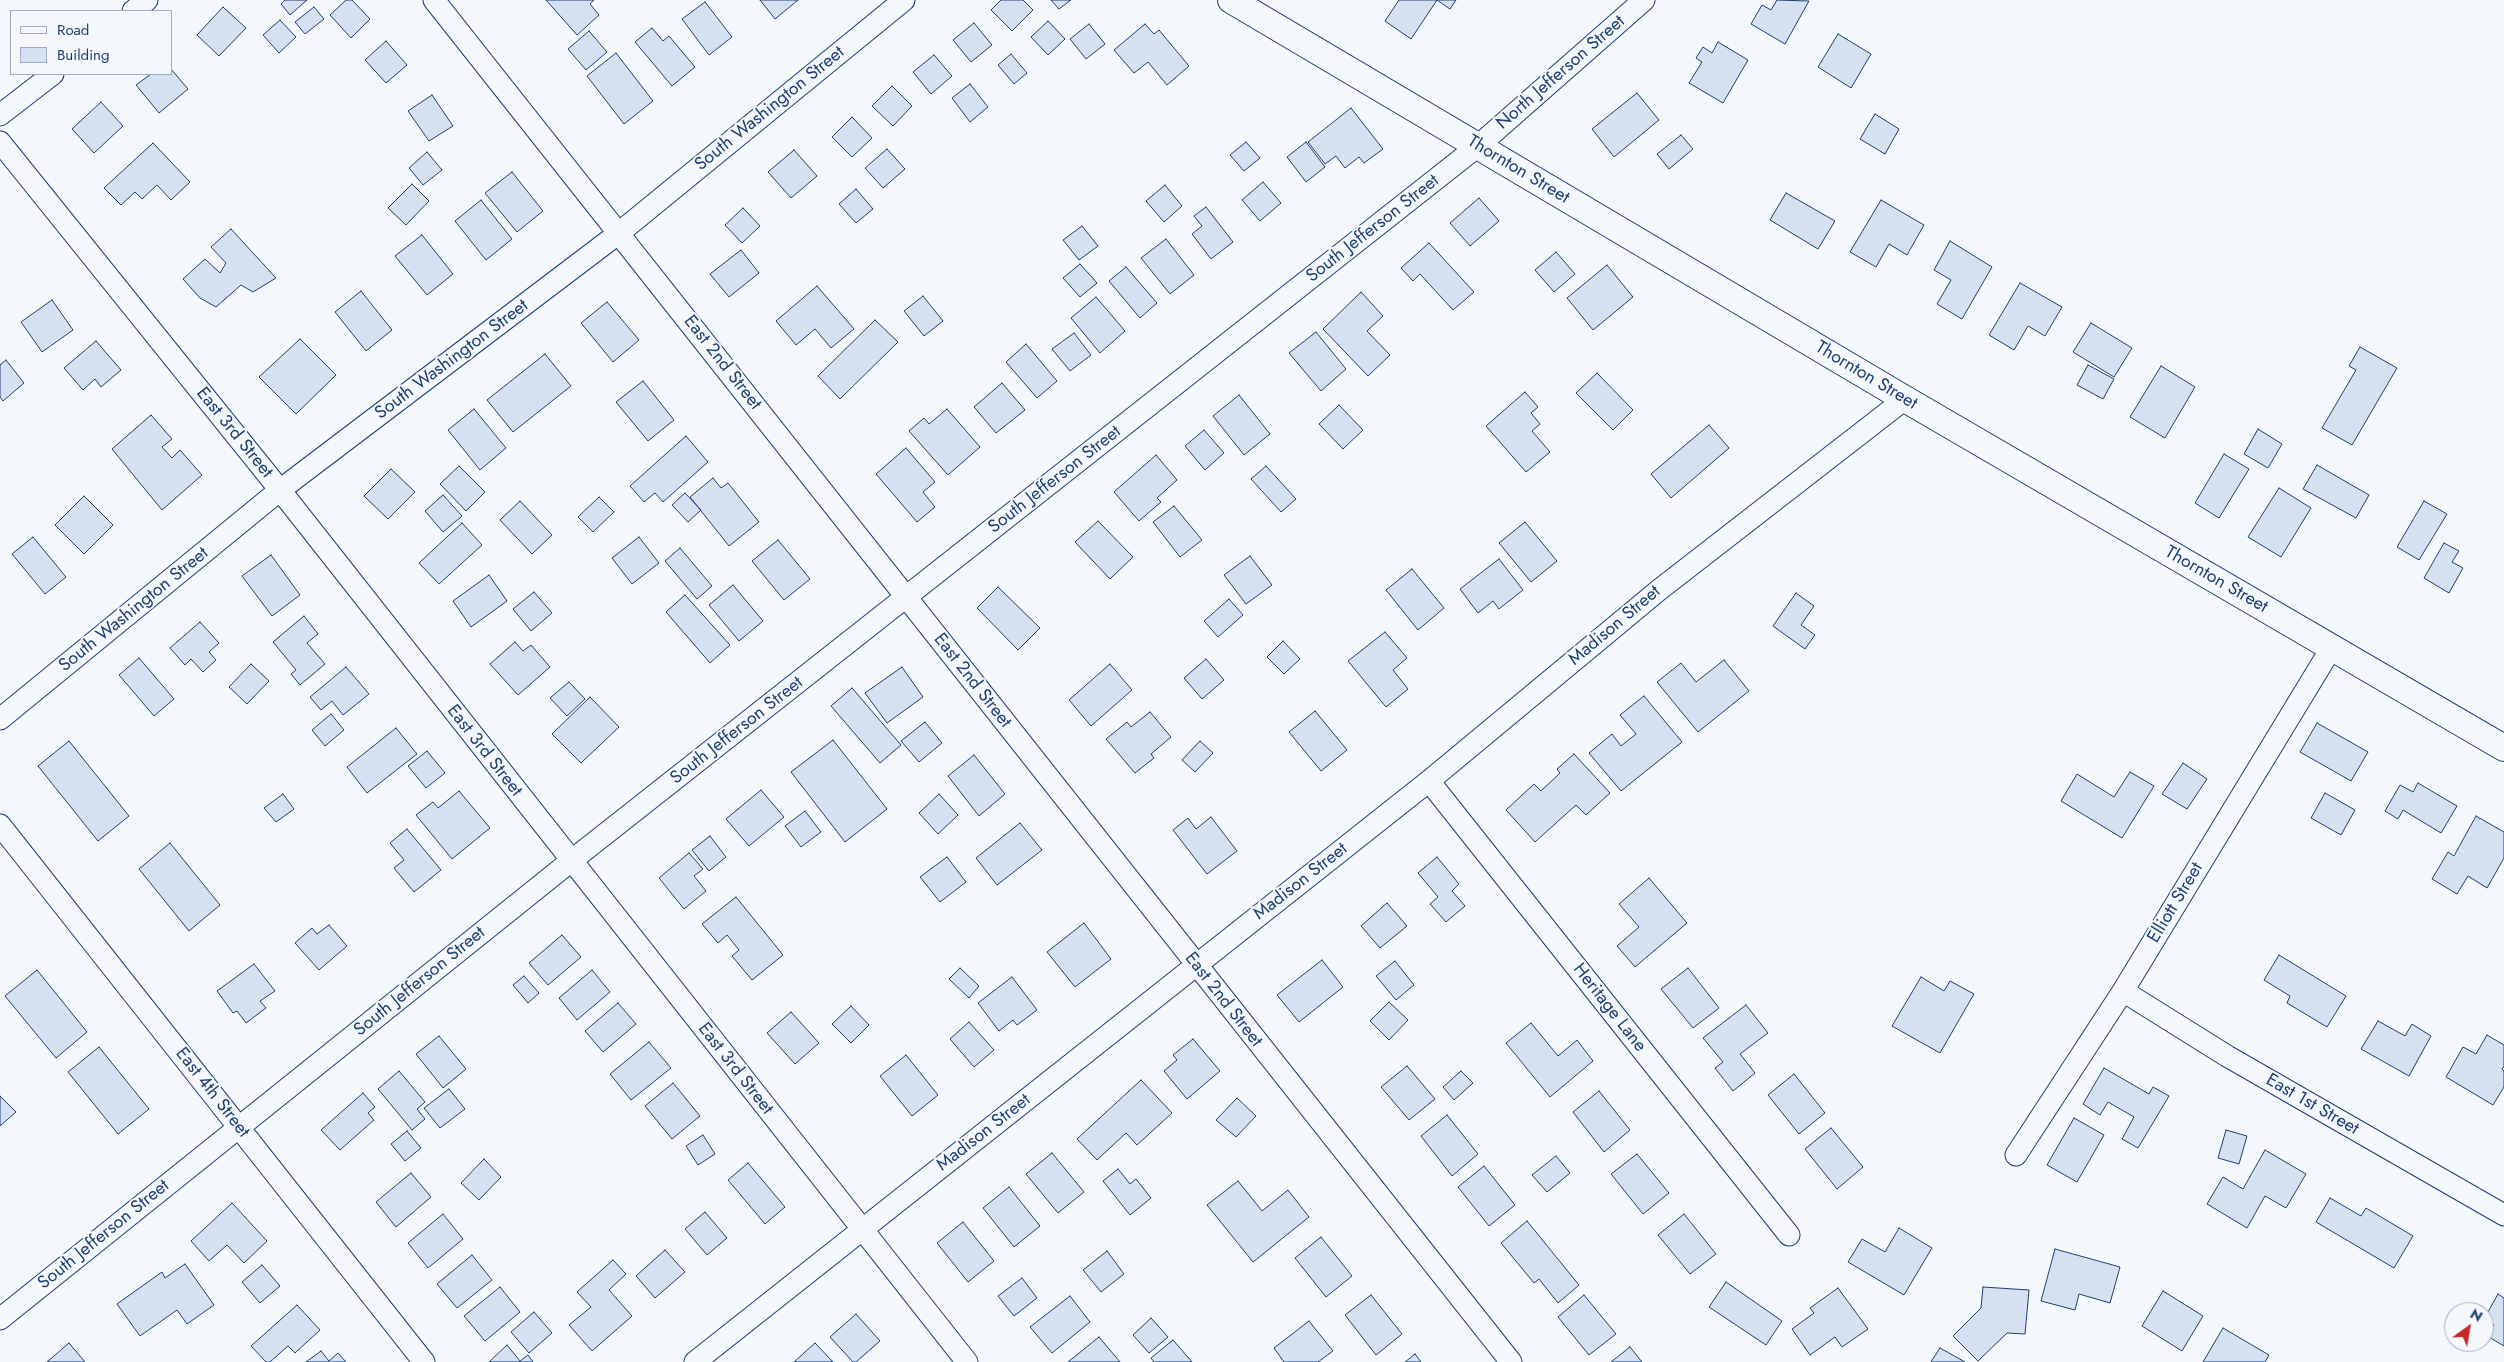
<!DOCTYPE html>
<style>
body{margin:0}
#map{position:relative;width:2504px;height:1362px;overflow:hidden;background:#f4f7fb;font-family:Jost,sans-serif}
canvas{display:block}
.legend{position:absolute;left:10px;top:10px;width:162px;height:65px;box-sizing:border-box;background:#f4f7fb;border:1px solid #9eadc5;margin:0;padding:6px 9px;list-style:none;font-size:15px;color:#1d3f73}
.legend li{display:flex;align-items:center;gap:10px;height:25px}
.legend b{width:25px;border:1px solid #9eadc5}
.north{position:absolute;left:2444px;top:1302px;width:50px;height:50px;box-sizing:border-box;background:#f4f7fb;border:1px solid #9eadc5;border-radius:50%;rotate:32deg;font-size:14px;font-weight:700;line-height:20px;text-align:center;color:#1d3f73}
.north::after{content:'';display:block;margin:auto;width:18px;height:22px;background:#c62828;clip-path:polygon(50% 0,100% 100%,50% 72%,0 100%)}
</style>
<div id="map">
<canvas width="2504" height="1362"></canvas>
<ul class="legend">
<li><b style="height:6px;background:#f4f7fb"></b>Road</li>
<li><b style="height:14px;background:#d5e0f0"></b>Building</li>
</ul>
<div class="north">N</div>
</div>
<script>
const g = document.querySelector('canvas').getContext('2d');
g.lineJoin = 'round';
function fillPath(path, color) {
  g.fillStyle = color;
  g.fill(path, 'evenodd');
}
function shape(rows) {
  const path = new Path2D();
  for (const r of rows) {
    path.moveTo(r[0], r[1]);
    for (let i = 2; i < r.length; i += 2) path.lineTo(r[i], r[i + 1]);
  }
  return path;
}
function trace(path, color, width, dash) {
  g.strokeStyle = color;
  g.lineWidth = width;
  g.lineCap = dash ? 'butt' : 'round';
  g.setLineDash(dash || []);
  g.stroke(path);
}
function write(font, color, halo, rows, align = 'center') {
  g.font = font + ' Jost,sans-serif';
  g.lineWidth = 4;
  g.setLineDash([]);
  g.textBaseline = 'middle';
  g.strokeStyle = halo;
  g.fillStyle = color;
  for (const [text, x, y, turn = 0] of rows) {
    g.save();
    g.translate(x, y);
    g.rotate((+turn || 0) * Math.PI / 180);
    g.textAlign = isNaN(turn) ? turn : align;
    if (halo) g.strokeText(text, 0, 0);
    g.fillText(text, 0, 0);
    g.restore();
  }
}
const building = shape([
 [285,0,307,0,290,15,281,4,285,0],
 [346,0,352,0,370,19,351,38,330,15,346,0],
 [546,0,594,0,590,4,599,15,577,35,546,0],
 [760,0,798,0,775,19,760,0],
 [1001,0,1023,0,1033,10,1012,31,991,10,1001,0],
 [1051,0,1071,0,1059,9,1051,0],
 [1399,0,1456,0,1450,9,1437,0,1411,39,1385,21,1399,0],
 [1777,0,1809,1,1785,44,1751,24,1762,5,1771,10,1777,0],
 [705,2,732,37,709,55,682,19,705,2],
 [223,7,246,28,219,56,197,35,223,7],
 [314,7,324,19,305,34,295,22,314,7],
 [280,20,296,37,279,53,263,35,280,20],
 [1048,21,1065,39,1048,55,1031,37,1048,21],
 [974,23,992,45,971,62,953,40,974,23],
 [1089,24,1105,44,1086,59,1070,39,1089,24],
 [1145,24,1154,34,1159,30,1189,66,1167,85,1148,62,1134,73,1114,50,1145,24],
 [652,28,663,41,669,36,695,67,672,86,635,42,652,28],
 [589,31,607,52,586,70,568,49,589,31],
 [1838,34,1871,54,1851,88,1818,67,1838,34],
 [386,41,407,65,386,83,365,60,386,41],
 [1718,42,1748,60,1723,103,1689,83,1702,62,1696,58,1703,47,1712,53,1718,42],
 [616,53,653,101,624,124,587,76,616,53],
 [1011,54,1027,73,1014,84,998,65,1011,54],
 [934,55,952,76,931,94,913,72,934,55],
 [171,69,188,89,159,113,136,85,151,74,171,74,171,69],
 [970,84,988,107,970,122,952,98,970,84],
 [892,86,912,106,893,126,872,106,892,86],
 [1637,93,1659,120,1614,157,1592,129,1637,93],
 [432,95,453,126,429,141,408,111,432,95],
 [101,102,123,126,94,153,72,129,101,102],
 [1351,108,1383,149,1364,163,1359,157,1345,168,1336,156,1325,164,1308,142,1351,108],
 [1875,114,1899,129,1885,154,1860,139,1875,114],
 [852,117,872,138,852,157,832,137,852,117],
 [1681,135,1693,149,1669,169,1657,154,1681,135],
 [1246,142,1260,158,1244,171,1230,155,1246,142],
 [1306,142,1325,167,1306,182,1287,157,1306,142],
 [153,143,190,182,171,200,157,185,142,199,135,192,121,205,104,188,153,143],
 [887,149,905,169,883,188,865,168,887,149],
 [794,150,817,176,791,198,768,172,794,150],
 [427,152,442,170,423,185,409,168,427,152],
 [512,172,543,211,517,232,485,193,512,172],
 [1263,182,1281,203,1260,221,1242,200,1263,182],
 [412,184,429,201,406,225,388,208,412,184],
 [1165,185,1182,206,1164,222,1146,201,1165,185],
 [856,189,873,209,856,223,839,204,856,189],
 [1786,193,1835,221,1818,249,1770,220,1786,193],
 [1479,198,1499,221,1470,246,1450,223,1479,198],
 [481,200,512,239,486,260,455,221,481,200],
 [1881,200,1924,225,1907,255,1889,244,1876,267,1850,252,1881,200],
 [1206,207,1233,242,1211,259,1192,234,1202,226,1194,216,1206,207],
 [743,208,760,226,742,243,725,225,743,208],
 [1082,226,1098,246,1079,260,1063,240,1082,226],
 [231,229,276,278,253,292,241,285,216,307,200,298,183,279,205,259,220,273,226,263,211,247,231,229],
 [422,235,453,274,427,295,395,256,422,235],
 [1166,239,1194,275,1170,294,1141,258,1166,239],
 [1950,241,1992,267,1962,319,1937,304,1951,280,1934,270,1950,241],
 [1429,243,1474,292,1453,310,1420,274,1413,281,1401,268,1429,243],
 [741,250,759,273,729,297,710,274,741,250],
 [1556,252,1575,274,1554,292,1535,270,1556,252],
 [1080,264,1097,283,1080,297,1063,278,1080,264],
 [1607,265,1633,297,1593,330,1567,298,1607,265],
 [1126,267,1157,303,1140,318,1109,281,1126,267],
 [2020,283,2062,307,2045,336,2028,326,2014,350,1989,335,2020,283],
 [817,286,854,329,831,348,815,329,796,345,776,321,817,286],
 [361,291,392,330,366,351,335,312,361,291],
 [1361,292,1383,316,1367,331,1390,355,1368,376,1323,329,1361,292],
 [923,296,943,321,924,336,904,311,923,296],
 [1096,297,1125,331,1100,353,1071,318,1096,297],
 [52,300,73,330,42,352,21,322,52,300],
 [607,302,639,340,613,362,581,323,607,302],
 [875,320,898,342,840,399,818,376,875,320],
 [2091,323,2132,348,2114,377,2073,352,2091,323],
 [1316,332,1346,369,1321,391,1289,353,1316,332],
 [1074,333,1091,355,1070,371,1052,349,1074,333],
 [300,339,336,375,296,414,259,377,300,339],
 [96,341,121,370,101,387,95,379,83,390,64,368,96,341],
 [1026,344,1057,381,1037,398,1006,362,1026,344],
 [2360,347,2397,368,2352,445,2322,428,2356,370,2349,366,2360,347],
 [545,354,571,386,513,432,487,400,545,354],
 [6,360,24,383,3,401,0,397,0,365,6,360],
 [2088,365,2114,379,2103,399,2077,385,2088,365],
 [2161,366,2195,387,2165,438,2130,417,2161,366],
 [1597,373,1633,410,1613,430,1576,393,1597,373],
 [643,381,674,420,648,441,616,402,643,381],
 [1002,383,1025,410,996,433,974,407,1002,383],
 [1525,392,1538,407,1531,413,1540,424,1532,431,1550,452,1526,472,1486,426,1525,392],
 [1239,395,1270,434,1244,455,1213,416,1239,395],
 [1339,405,1363,430,1343,449,1319,424,1339,405],
 [474,409,506,448,480,470,448,430,474,409],
 [947,409,980,447,948,475,909,431,924,418,929,424,947,409],
 [151,415,172,439,162,447,172,458,180,450,202,475,162,510,112,449,151,415],
 [1709,425,1729,448,1671,498,1651,474,1709,425],
 [2258,429,2282,444,2268,468,2244,454,2258,429],
 [1204,430,1224,453,1205,470,1185,446,1204,430],
 [686,436,708,462,663,502,655,493,644,502,630,486,686,436],
 [906,448,935,482,923,492,935,507,917,522,876,474,906,448],
 [2224,454,2249,469,2219,518,2195,503,2224,454],
 [1156,455,1177,480,1157,498,1161,502,1139,521,1114,492,1156,455],
 [2317,465,2369,495,2356,518,2303,489,2317,465],
 [459,466,485,492,466,511,440,484,459,466],
 [1266,466,1296,499,1281,512,1251,479,1266,466],
 [391,469,415,492,388,519,364,496,391,469],
 [713,478,721,488,728,483,759,522,729,546,690,497,713,478],
 [2279,488,2311,508,2281,557,2248,537,2279,488],
 [685,493,701,510,688,522,672,505,685,493],
 [443,495,462,516,443,532,425,511,443,495],
 [84,496,113,525,84,554,55,525,84,496],
 [599,497,614,512,593,532,578,517,599,497],
 [520,501,552,535,532,554,500,520,520,501],
 [2424,501,2447,514,2419,560,2397,547,2424,501],
 [1174,506,1202,540,1180,557,1153,522,1174,506],
 [1098,521,1133,557,1110,579,1075,542,1098,521],
 [1525,522,1557,561,1531,582,1499,543,1525,522],
 [462,523,482,545,439,584,419,563,462,523],
 [33,537,66,577,45,594,12,554,33,537],
 [639,537,659,563,632,584,612,558,639,537],
 [778,540,810,579,784,600,752,561,778,540],
 [2444,543,2459,551,2452,562,2463,568,2449,593,2424,578,2444,543],
 [680,548,712,586,697,599,665,561,680,548],
 [271,555,300,595,272,616,242,576,271,555],
 [1250,556,1272,585,1246,604,1224,575,1250,556],
 [1499,559,1523,590,1499,609,1493,601,1478,613,1460,589,1499,559],
 [1412,569,1444,608,1418,630,1386,590,1412,569],
 [489,575,507,601,471,627,453,601,489,575],
 [733,585,763,621,739,641,709,605,733,585],
 [998,587,1040,628,1018,650,977,608,998,587],
 [534,592,552,613,531,631,513,609,534,592],
 [1796,593,1814,606,1801,625,1815,635,1805,649,1773,626,1796,593],
 [685,595,730,645,710,663,666,612,685,595],
 [1229,599,1243,615,1218,637,1204,621,1229,599],
 [304,616,318,634,307,643,325,664,300,685,291,674,296,670,273,642,304,616],
 [200,622,219,643,209,652,216,660,203,672,191,659,185,665,170,648,200,622],
 [1385,632,1407,658,1393,670,1408,689,1386,707,1348,661,1385,632],
 [1283,641,1300,659,1284,674,1267,657,1283,641],
 [515,642,523,651,531,645,550,667,518,695,490,664,515,642],
 [139,658,174,699,154,716,119,675,139,658],
 [1206,659,1224,680,1202,699,1184,678,1206,659],
 [1724,660,1749,691,1698,732,1657,682,1681,663,1696,682,1724,660],
 [251,664,269,681,247,704,229,687,251,664],
 [1110,664,1132,690,1091,726,1069,700,1110,664],
 [346,667,369,694,343,715,332,701,321,710,310,697,346,667],
 [902,667,923,697,887,723,865,693,902,667],
 [569,682,585,699,567,716,550,698,569,682],
 [852,688,901,745,880,763,831,706,852,688],
 [1644,696,1682,742,1621,791,1589,753,1612,734,1621,746,1636,734,1620,715,1644,696],
 [590,697,619,727,581,763,552,734,590,697],
 [1315,711,1347,750,1321,771,1289,732,1315,711],
 [1150,712,1171,737,1151,754,1154,758,1135,773,1106,739,1127,722,1131,727,1150,712],
 [331,714,344,730,325,746,312,730,331,714],
 [925,722,942,743,919,762,901,741,925,722],
 [2317,723,2368,752,2351,781,2300,752,2317,723],
 [396,728,417,754,367,793,347,767,396,728],
 [833,740,887,809,845,842,791,772,833,740],
 [69,741,129,816,98,841,38,766,69,741],
 [1200,741,1213,753,1195,772,1182,760,1200,741],
 [427,751,445,773,426,788,408,766,427,751],
 [1574,754,1610,793,1586,815,1576,805,1535,842,1506,810,1534,784,1541,791,1560,773,1557,769,1574,754],
 [974,755,1005,794,979,816,948,776,974,755],
 [2183,763,2207,779,2187,809,2162,794,2183,763],
 [2130,772,2154,786,2122,838,2061,801,2077,774,2114,797,2130,772],
 [2418,783,2457,806,2441,833,2403,810,2398,819,2385,811,2400,785,2413,792,2418,783],
 [761,790,784,817,749,846,726,819,761,790],
 [459,791,490,828,452,859,416,815,433,802,438,808,459,791],
 [2325,793,2355,810,2341,835,2311,818,2325,793],
 [283,794,294,809,276,822,264,808,283,794],
 [939,794,958,815,938,834,919,813,939,794],
 [805,811,821,832,801,847,785,826,805,811],
 [2476,816,2504,832,2504,858,2487,888,2468,876,2457,894,2432,879,2448,852,2454,856,2476,816],
 [1211,817,1237,851,1207,874,1173,830,1188,818,1196,829,1211,817],
 [1020,823,1042,850,997,885,976,858,1020,823],
 [407,829,441,870,414,892,394,868,404,860,390,843,407,829],
 [710,836,726,857,709,871,692,850,710,836],
 [170,843,220,905,189,931,139,869,170,843],
 [689,853,703,869,694,876,706,891,684,909,659,878,689,853],
 [947,857,966,882,940,902,920,877,947,857],
 [1437,857,1459,884,1452,891,1465,906,1446,922,1430,904,1438,897,1418,873,1437,857],
 [1649,878,1687,923,1635,967,1617,946,1639,927,1619,904,1649,878],
 [736,897,783,955,752,980,732,956,739,950,727,935,718,943,702,924,736,897],
 [1387,903,1407,926,1380,948,1361,926,1387,903],
 [1084,923,1111,959,1075,987,1047,952,1084,923],
 [329,925,347,946,319,970,295,943,312,928,317,934,329,925],
 [562,935,581,957,548,985,529,963,562,935],
 [2279,955,2346,996,2327,1027,2287,1003,2290,996,2264,980,2279,955],
 [1322,960,1343,987,1299,1022,1277,995,1322,960],
 [1395,961,1414,985,1396,1000,1376,976,1395,961],
 [254,964,275,991,260,1001,266,1008,246,1023,237,1011,233,1013,217,991,254,964],
 [960,968,979,986,969,998,949,979,960,968],
 [1688,968,1719,1008,1693,1028,1661,989,1688,968],
 [37,970,87,1032,56,1058,5,996,37,970],
 [592,970,610,992,577,1020,559,998,592,970],
 [524,976,539,993,528,1003,513,985,524,976],
 [1012,977,1037,1010,1017,1025,1013,1020,999,1031,978,1003,1012,977],
 [1921,977,1944,991,1950,981,1974,994,1940,1053,1892,1026,1921,977],
 [1389,1002,1408,1020,1389,1040,1370,1021,1389,1002],
 [618,1003,636,1024,603,1052,585,1031,618,1003],
 [1746,1005,1768,1033,1740,1054,1755,1073,1733,1091,1715,1068,1723,1062,1703,1038,1746,1005],
 [851,1006,869,1025,851,1043,832,1024,851,1006],
 [791,1012,819,1043,795,1064,767,1033,791,1012],
 [2378,1021,2405,1036,2412,1024,2431,1036,2409,1076,2361,1049,2378,1021],
 [969,1022,994,1050,974,1067,950,1039,969,1022],
 [1531,1023,1558,1056,1577,1040,1593,1061,1550,1097,1506,1043,1531,1023],
 [2487,1035,2504,1045,2504,1066,2502,1069,2504,1071,2504,1087,2493,1105,2446,1077,2463,1047,2476,1054,2487,1035],
 [439,1036,466,1069,443,1088,416,1054,439,1036],
 [1193,1039,1220,1071,1187,1099,1164,1071,1177,1060,1173,1055,1193,1039],
 [649,1042,671,1068,631,1100,610,1074,649,1042],
 [99,1047,149,1109,118,1134,68,1072,99,1047],
 [906,1055,938,1095,912,1116,880,1076,906,1055],
 [1407,1066,1435,1099,1409,1120,1381,1087,1407,1066],
 [2104,1068,2149,1094,2153,1087,2169,1096,2138,1148,2122,1139,2134,1117,2108,1102,2100,1115,2083,1104,2104,1068],
 [399,1071,425,1102,417,1109,425,1119,412,1130,378,1089,399,1071],
 [1461,1071,1473,1083,1454,1100,1443,1087,1461,1071],
 [1794,1074,1825,1113,1799,1134,1768,1095,1794,1074],
 [1141,1080,1172,1113,1137,1145,1126,1133,1097,1160,1077,1139,1141,1080],
 [673,1083,700,1116,672,1139,645,1106,673,1083],
 [449,1089,465,1109,440,1128,424,1108,449,1089],
 [1599,1091,1630,1130,1604,1152,1573,1112,1599,1091],
 [363,1093,375,1107,368,1113,374,1120,340,1150,321,1130,363,1093],
 [0,1096,16,1112,0,1126,0,1096],
 [1237,1098,1256,1116,1236,1137,1216,1120,1237,1098],
 [1447,1115,1478,1154,1452,1176,1421,1136,1447,1115],
 [2074,1118,2104,1135,2077,1182,2047,1165,2074,1118],
 [1831,1128,1863,1167,1837,1189,1805,1149,1831,1128],
 [2226,1130,2247,1136,2239,1164,2218,1158,2226,1130],
 [407,1131,421,1148,405,1161,391,1144,407,1131],
 [703,1135,715,1154,698,1165,686,1146,703,1135],
 [2265,1150,2306,1174,2286,1208,2265,1196,2247,1228,2207,1204,2223,1177,2243,1189,2265,1150],
 [1052,1153,1084,1192,1058,1213,1026,1174,1052,1153],
 [1637,1154,1669,1193,1643,1214,1611,1174,1637,1154],
 [1556,1156,1570,1173,1547,1192,1532,1175,1556,1156],
 [484,1159,501,1177,479,1200,461,1183,484,1159],
 [748,1163,785,1207,765,1224,728,1180,748,1163],
 [1484,1166,1515,1205,1489,1226,1458,1187,1484,1166],
 [1118,1169,1130,1184,1136,1179,1151,1198,1130,1215,1103,1181,1118,1169],
 [411,1173,431,1197,396,1227,376,1202,411,1173],
 [1238,1181,1262,1211,1288,1190,1309,1217,1253,1262,1207,1205,1238,1181],
 [1009,1187,1040,1226,1014,1247,983,1208,1009,1187],
 [2330,1198,2361,1216,2366,1208,2413,1236,2394,1268,2316,1222,2330,1198],
 [232,1203,267,1241,244,1263,227,1245,209,1261,191,1241,232,1203],
 [705,1212,727,1238,707,1255,685,1229,705,1212],
 [443,1214,463,1239,428,1268,408,1243,443,1214],
 [1684,1214,1716,1254,1690,1274,1658,1235,1684,1214],
 [1527,1221,1579,1285,1558,1303,1539,1279,1534,1283,1501,1243,1527,1221],
 [963,1222,994,1261,968,1282,937,1243,963,1222],
 [1899,1228,1932,1248,1904,1295,1848,1262,1862,1239,1885,1252,1899,1228],
 [1321,1237,1352,1276,1326,1297,1295,1258,1321,1237],
 [2055,1249,2120,1267,2110,1303,2079,1294,2075,1310,2041,1301,2055,1249],
 [665,1250,685,1272,655,1298,636,1276,665,1250],
 [1107,1251,1124,1274,1101,1292,1083,1270,1107,1251],
 [472,1255,492,1280,457,1308,437,1284,472,1255],
 [613,1260,626,1274,609,1290,632,1316,592,1351,569,1325,591,1307,577,1292,613,1260],
 [185,1264,214,1305,187,1324,177,1310,140,1336,117,1304,162,1272,165,1278,185,1264],
 [262,1265,280,1286,260,1303,242,1282,262,1265],
 [1022,1278,1037,1298,1014,1316,998,1296,1022,1278],
 [1726,1282,1782,1321,1766,1345,1709,1307,1726,1282],
 [500,1287,520,1312,485,1341,464,1316,500,1287],
 [1983,1287,2029,1290,2025,1334,2007,1333,1978,1361,1953,1336,1981,1308,1983,1287],
 [1838,1288,1868,1329,1842,1347,1835,1337,1810,1355,1792,1329,1814,1313,1810,1308,1838,1288],
 [2163,1291,2203,1316,2182,1351,2142,1326,2163,1291],
 [2498,1294,2504,1298,2504,1346,2487,1336,2494,1325,2484,1319,2498,1294],
 [1371,1295,1402,1334,1376,1355,1345,1315,1371,1295],
 [1584,1295,1616,1334,1589,1355,1558,1317,1584,1295],
 [1070,1296,1090,1322,1052,1353,1030,1327,1070,1296],
 [297,1305,320,1330,295,1353,288,1346,270,1362,266,1362,251,1346,297,1305],
 [534,1312,552,1333,529,1353,511,1332,534,1312],
 [856,1314,880,1341,856,1362,853,1362,830,1337,856,1314],
 [1151,1318,1168,1337,1149,1353,1133,1335,1151,1318],
 [1309,1321,1333,1351,1318,1362,1284,1362,1274,1348,1309,1321],
 [2223,1328,2269,1355,2265,1362,2203,1362,2223,1328],
 [1099,1337,1120,1362,1068,1362,1099,1337],
 [1173,1340,1192,1362,1154,1362,1151,1358,1173,1340],
 [69,1343,85,1362,47,1362,69,1343],
 [815,1343,833,1362,794,1362,815,1343],
 [507,1345,520,1361,528,1355,533,1362,489,1362,507,1345],
 [1630,1347,1642,1362,1611,1362,1630,1347],
 [1940,1348,1965,1362,1931,1362,1940,1348],
 [321,1351,329,1361,338,1353,346,1362,306,1362,321,1351],
 [1415,1354,1421,1362,1405,1362,1415,1354]
]);
const minor = shape([
 [434,0,1511,1362],
 [133,11,147,0],
 [0,115,53,74],
 [0,142,280,490,967,1362],
 [0,719,280,490,619,233,904,0],
 [1429,781,1789,1235],
 [0,825,424,1362],
 [2123,991,2227,1056,2504,1215],
 [2016,1155,2123,991,2332,647],
 [0,1319,571,861,1478,146,1644,0],
 [695,1362,1429,781,1659,590,1905,399]
]);
const tertiary = shape([
 [1231,0,1905,399,2504,748]
]);
const streetNames = [
 ["North Jefferson Street",1561,73,-41],
 ["South Washington Street",770,109,-39],
 ["Thornton Street",1518,170,31],
 ["South Jefferson Street",1373,229,-38],
 ["South Washington Street",452,360,-37],
 ["East 2nd Street",722,363,52],
 ["Thornton Street",1866,376,31],
 ["East 3rd Street",234,433,51],
 ["South Jefferson Street",1055,480,-38],
 ["Thornton Street",2216,580,30],
 ["South Washington Street",134,610,-39],
 ["Madison Street",1615,626,-40],
 ["East 2nd Street",972,681,52],
 ["South Jefferson Street",737,731,-38],
 ["East 3rd Street",484,751,52],
 ["Madison Street",1301,882,-38],
 ["Elliott Street",2176,903,-59],
 ["South Jefferson Street",420,982,-39],
 ["East 2nd Street",1223,1000,52],
 ["Heritage Lane",1609,1008,52],
 ["East 3rd Street",735,1069,52],
 ["East 4th Street",212,1093,52],
 ["East 1st Street",2312,1105,30],
 ["Madison Street",984,1133,-38],
 ["South Jefferson Street",104,1235,-39]
];
fillPath(building, '#d5e0f0');
trace(building, '#1d3f73', 1);
trace(minor, '#1d3f73', 23);
trace(tertiary, '#1d3f73', 28);
trace(minor, '#f4f7fb', 21);
trace(tertiary, '#f4f7fb', 26);
write('18px', '#1d3f73', '#f4f7fb', streetNames);
</script>
